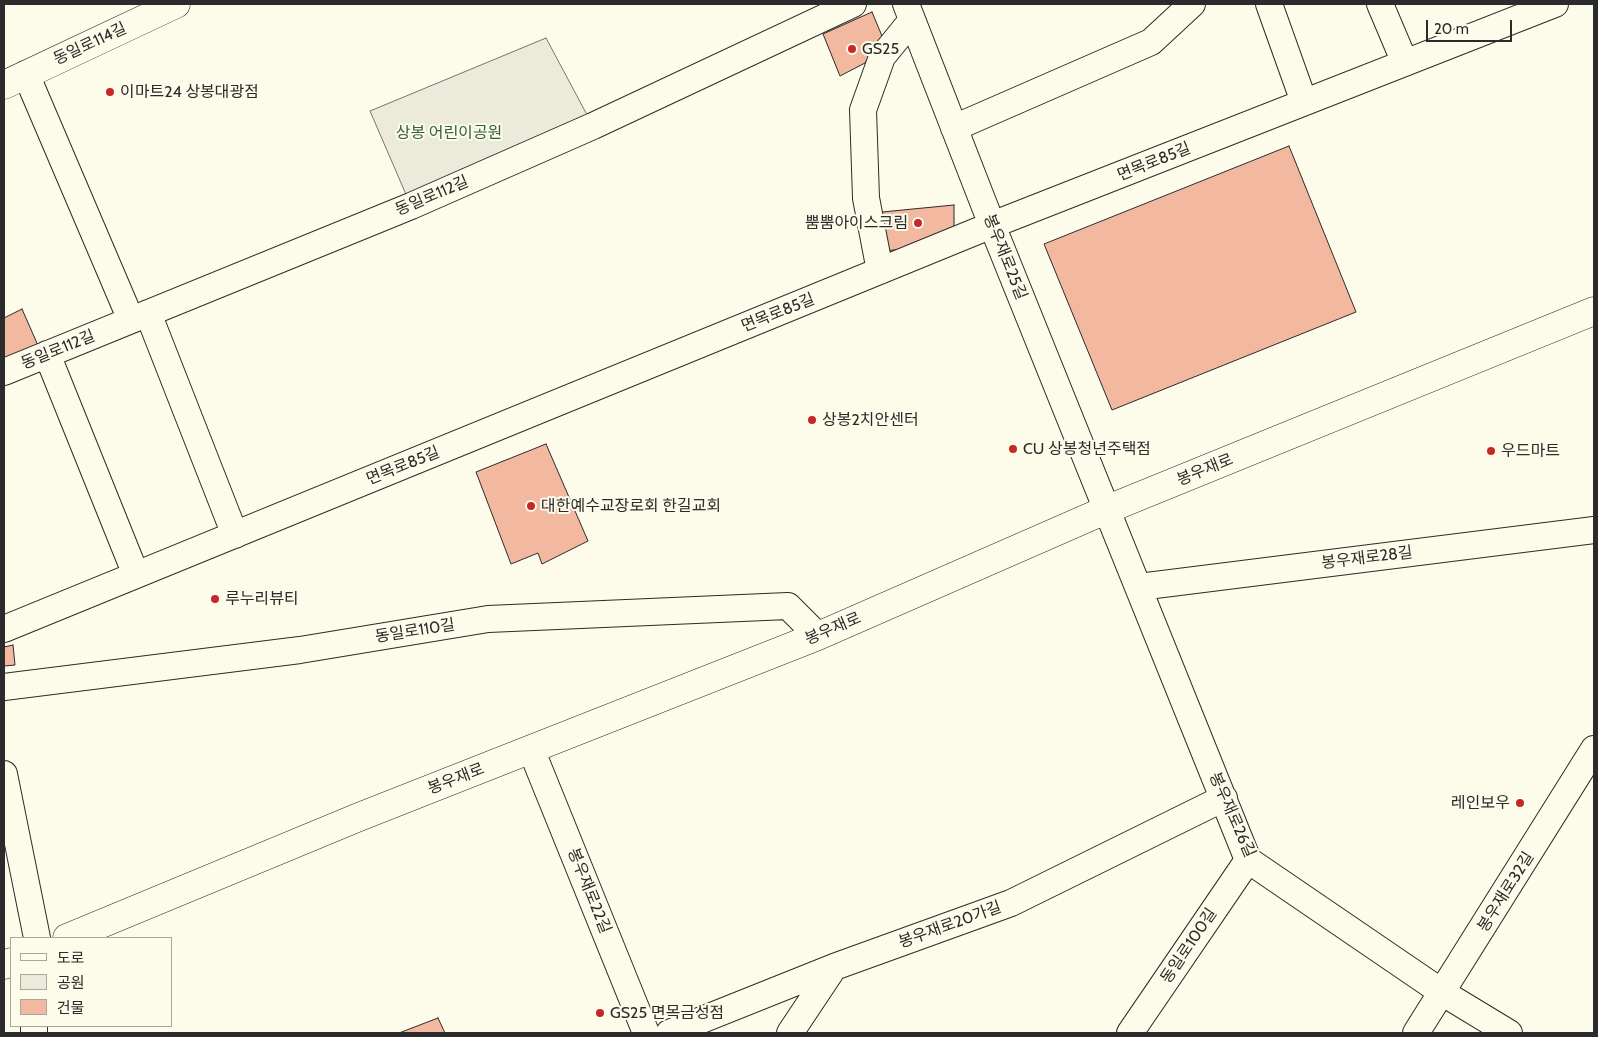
<!DOCTYPE html>
<meta charset="utf-8">
<style>
body{margin:0}
#map{position:relative;width:1598px;height:1037px;overflow:hidden;background:#fdfbea;font-family:Cabin,"Noto Sans KR",sans-serif}
canvas{display:block}
.frame{position:absolute;inset:0;border:5px solid #2b2b2b;pointer-events:none}
.legend{position:absolute;left:10px;top:937px;width:162px;height:90px;box-sizing:border-box;background:#fdfbea;border:1px solid #a9a89e;margin:0;padding:6px 9px;list-style:none;font-size:15px;color:#2b2b2b}
.legend li{display:flex;align-items:center;gap:10px;height:25px}
.legend b{width:25px;border:1px solid #a9a89e}
.scale{position:absolute;left:1426px;top:20px;width:86px;height:22px;box-sizing:border-box;border:2px solid #2b2b2b;border-top:0;padding-left:6px;font-size:15px;line-height:18px;white-space:nowrap;color:#2b2b2b;-webkit-text-stroke:4px #fdfbea;paint-order:stroke}
</style>
<div id="map">
<canvas width="1598" height="1037"></canvas>
<div class="frame"></div>
<ul class="legend">
<li><b style="height:6px;background:#fdfbea"></b>도로</li>
<li><b style="height:14px;background:#ecebdb"></b>공원</li>
<li><b style="height:14px;background:#f2b8a0"></b>건물</li>
</ul>
<div class="scale">20 m</div>
</div>
<script>
const g = document.querySelector('canvas').getContext('2d');
g.lineJoin = 'round';
function fillPath(path, color) {
  g.fillStyle = color;
  g.fill(path, 'evenodd');
}
function shape(rows) {
  const path = new Path2D();
  for (const r of rows) {
    path.moveTo(r[0], r[1]);
    for (let i = 2; i < r.length; i += 2) path.lineTo(r[i], r[i + 1]);
  }
  return path;
}
function trace(path, color, width, dash) {
  g.strokeStyle = color;
  g.lineWidth = width;
  g.lineCap = dash ? 'butt' : 'round';
  g.setLineDash(dash || []);
  g.stroke(path);
}
function write(font, color, halo, rows, align = 'center') {
  g.font = font + ' Cabin,"Noto Sans KR",sans-serif';
  g.lineWidth = 4;
  g.setLineDash([]);
  g.textBaseline = 'middle';
  g.strokeStyle = halo;
  g.fillStyle = color;
  for (const [text, x, y, turn = 0] of rows) {
    g.save();
    g.translate(x, y);
    g.rotate((+turn || 0) * Math.PI / 180);
    g.textAlign = isNaN(turn) ? turn : align;
    if (halo) g.strokeText(text, 0, 0);
    g.fillText(text, 0, 0);
    g.restore();
  }
}
const green = shape([
 [546,38,593,126,411,206,370,111,546,38]
]);
const building = shape([
 [872,12,882,36,865,63,840,76,823,34,872,12],
 [1289,146,1356,312,1112,410,1044,244,1289,146],
 [954,205,954,235,936,246,883,251,882,212,954,205],
 [22,309,40,350,4,366,4,318,22,309],
 [546,444,588,541,542,564,538,553,511,564,476,472,546,444],
 [13,645,15,665,4,666,4,647,13,645],
 [438,1018,445,1033,399,1033,438,1018]
]);
const street = shape([
 [906,4,992,225,1248,860,1443,993,1509,1033],
 [1269,4,1304,102],
 [1380,4,1405,63],
 [26,74,131,320],
 [954,128,1151,42,1192,4],
 [880,271,866,198,863,110,882,57,912,20],
 [148,313,235,535],
 [47,354,136,575],
 [4,372,411,206,593,126,853,4],
 [1139,587,1594,530],
 [4,629,992,225,1555,4],
 [4,687,300,650,488,619,788,606,818,636],
 [531,749,646,1033],
 [4,774,37,938],
 [34,1033,34,1026],
 [669,1033,834,967,1011,903,1224,798],
 [790,1033,834,967],
 [1130,1033,1248,860],
 [1416,1033,1594,749]
]);
const secondary = shape([
 [4,85,176,4],
 [67,938,359,817,818,636,1108,509,1594,311],
 [4,965,11,962]
]);
const markers = [
 [852,49,5,"#c62828"],
 [110,92,5,"#c62828"],
 [918,223,5,"#c62828"],
 [812,420,5,"#c62828"],
 [1013,449,5,"#c62828"],
 [1491,451,5,"#c62828"],
 [531,506,5,"#c62828"],
 [215,599,5,"#c62828"],
 [1520,803,5,"#c62828"],
 [600,1013,5,"#c62828"]
];
const streetNames = [
 ["동일로114길",90,44,-25],
 ["면목로85길",1154,162,-22],
 ["동일로112길",432,196,-23],
 ["봉우재로25길",1005,257,68],
 ["면목로85길",778,313,-22],
 ["동일로112길",58,350,-22],
 ["면목로85길",403,466,-22],
 ["봉우재로",1205,470,-22],
 ["봉우재로28길",1367,558,-7],
 ["봉우재로",833,629,-23],
 ["동일로110길",415,631,-9],
 ["봉우재로",456,779,-21],
 ["봉우재로26길",1232,815,66],
 ["봉우재로22길",589,891,68],
 ["봉우재로32길",1506,892,-58],
 ["봉우재로20가길",950,925,-20],
 ["동일로100길",1189,946,-56]
];
const poiNames = [
 ["GS25",862,49],
 ["이마트24 상봉대광점",120,92],
 ["뿜뿜아이스크림",908,223,"right"],
 ["상봉2치안센터",822,420],
 ["CU 상봉청년주택점",1023,449],
 ["우드마트",1501,451],
 ["대한예수교장로회 한길교회",541,506],
 ["루누리뷰티",225,599],
 ["레인보우",1510,803,"right"],
 ["GS25 면목금성점",610,1013]
];
const parkNames = [
 ["상봉 어린이공원",449,133]
];
fillPath(green, '#ecebdb');
trace(green, '#74746e', 1);
fillPath(building, '#f2b8a0');
trace(building, '#2b2b2b', 1);
trace(street, '#2b2b2b', 28);
trace(secondary, '#2b2b2b', 29);
trace(street, '#fdfbea', 26);
trace(secondary, '#fdfbea', 28);
for (const [x, y, r, color] of markers) {
  const dot = new Path2D();
  dot.arc(x, y, r, 0, 2 * Math.PI);
  g.fillStyle = color;
  g.fill(dot);
  trace(dot, '#fdfbea', 2);
}
write('16px', '#2b2b2b', '#fdfbea', streetNames);
write('16px', '#2b2b2b', '#fdfbea', poiNames, 'left');
write('16px', '#34623c', '#fdfbea', parkNames);
</script>
